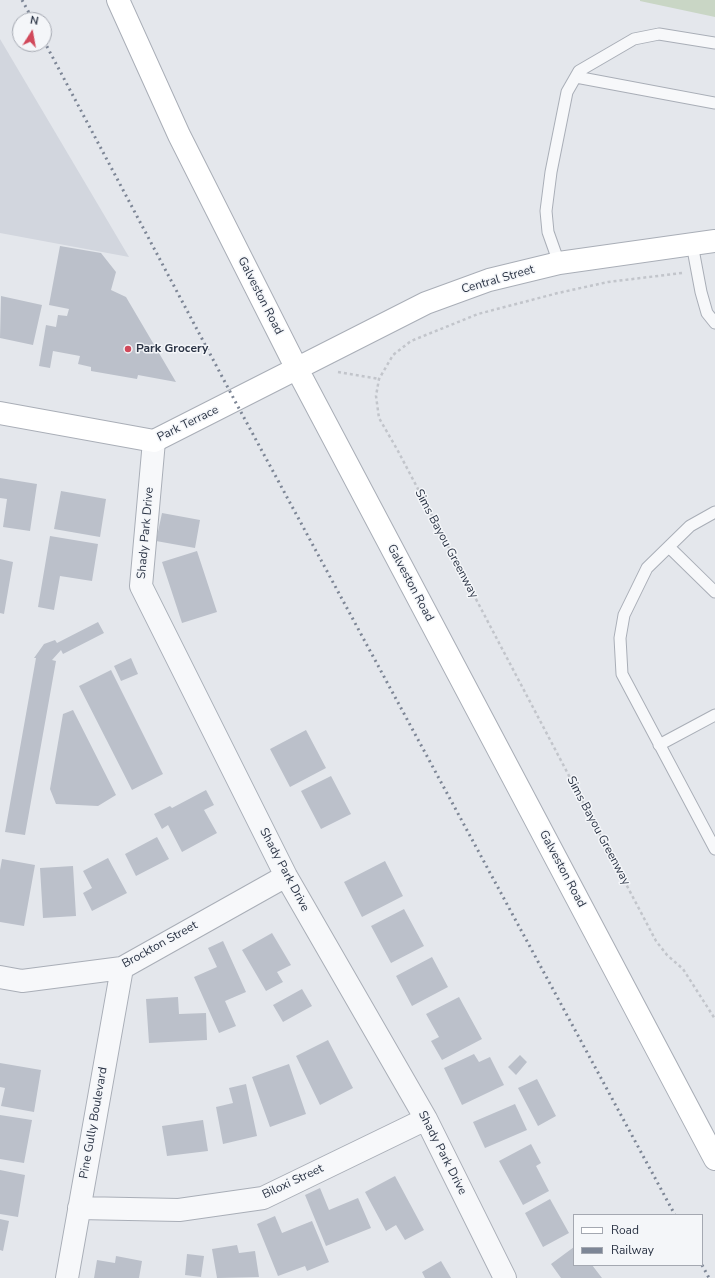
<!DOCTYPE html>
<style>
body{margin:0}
#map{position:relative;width:715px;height:1278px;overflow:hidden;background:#e4e7ec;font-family:"Nunito Sans",sans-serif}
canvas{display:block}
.legend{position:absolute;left:573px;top:1214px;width:130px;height:52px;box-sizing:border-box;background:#f4f6f9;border:1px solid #a4a8b1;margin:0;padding:5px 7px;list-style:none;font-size:12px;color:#2b3445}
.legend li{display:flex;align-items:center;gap:8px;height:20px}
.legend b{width:20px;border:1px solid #a4a8b1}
.north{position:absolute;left:12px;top:12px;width:40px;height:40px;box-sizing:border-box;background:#f4f6f9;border:1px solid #a4a8b1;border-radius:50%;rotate:11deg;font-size:11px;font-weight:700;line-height:16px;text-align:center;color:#2b3445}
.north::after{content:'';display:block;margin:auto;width:14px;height:18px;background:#d1495b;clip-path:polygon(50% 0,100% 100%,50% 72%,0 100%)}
</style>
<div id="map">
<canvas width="715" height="1278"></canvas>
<ul class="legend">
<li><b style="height:5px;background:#fff"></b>Road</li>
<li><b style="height:5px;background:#7d8696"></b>Railway</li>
</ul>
<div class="north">N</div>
</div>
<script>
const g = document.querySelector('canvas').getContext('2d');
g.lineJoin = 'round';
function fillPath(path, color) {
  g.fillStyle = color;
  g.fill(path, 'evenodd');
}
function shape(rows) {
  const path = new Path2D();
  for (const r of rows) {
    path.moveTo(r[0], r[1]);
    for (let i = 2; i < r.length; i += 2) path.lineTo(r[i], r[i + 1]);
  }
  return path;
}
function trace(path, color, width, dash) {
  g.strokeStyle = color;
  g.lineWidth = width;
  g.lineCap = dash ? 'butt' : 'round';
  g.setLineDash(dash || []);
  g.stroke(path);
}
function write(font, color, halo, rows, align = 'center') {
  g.font = font + ' "Nunito Sans",sans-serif';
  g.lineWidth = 3;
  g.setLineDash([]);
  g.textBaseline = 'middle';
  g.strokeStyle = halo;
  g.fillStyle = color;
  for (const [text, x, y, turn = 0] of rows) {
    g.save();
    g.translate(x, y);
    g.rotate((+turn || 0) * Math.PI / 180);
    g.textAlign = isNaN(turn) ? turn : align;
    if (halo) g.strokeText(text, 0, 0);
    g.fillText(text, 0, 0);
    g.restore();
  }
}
const built = shape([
 [0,39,129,257,0,233]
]);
const green = shape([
 [640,0,715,0,715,17,640,1]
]);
const building = shape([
 [60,246,101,253,116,272,111,290,126,297,176,382,138,375,137,379,91,371,91,367,78,364,80,356,53,351,50,368,39,366,46,325,56,327,58,315,67,316,69,309,49,305],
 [1,296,42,305,33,345,0,338],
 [0,478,37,484,30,531,3,527,7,499,0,498],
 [61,491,106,499,100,537,54,529],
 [162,513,200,520,195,548,156,541],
 [50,536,98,544,92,581,60,576,54,610,38,607],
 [197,551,217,612,182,623,162,562],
 [0,559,13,562,4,614,0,613],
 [98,622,104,633,63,654,61,650,52,660,56,661,25,835,5,832,36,658,34,658,44,644,55,640,57,643],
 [131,658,138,674,121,681,114,666],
 [111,670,163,774,132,790,79,686],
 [73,710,116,795,98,806,56,804,50,789,63,714],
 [306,730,326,768,290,787,270,749],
 [331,776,351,814,321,829,301,791],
 [206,790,214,805,204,810,217,833,182,852,168,825,162,829,154,814,170,806,172,808],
 [157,837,169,859,136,876,125,854],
 [108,858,127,893,92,911,83,893,92,888,83,871],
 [2,859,35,865,24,926,0,922,0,870],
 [385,861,403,896,362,917,344,882],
 [73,866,76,916,43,918,40,868],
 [404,909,424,946,391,963,371,926],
 [272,933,291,965,277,972,283,982,266,991,242,950],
 [223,941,246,992,225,1001,236,1026,219,1033,194,977,217,967,208,948],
 [432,957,448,987,412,1006,396,976],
 [302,989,312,1006,283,1022,273,1005],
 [178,997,179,1014,206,1013,207,1040,149,1043,146,999],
 [459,997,482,1039,442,1060,431,1041,439,1037,426,1014],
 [328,1040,353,1088,320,1105,296,1056],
 [474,1054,479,1062,490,1057,504,1085,462,1105,444,1068],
 [520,1055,527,1062,516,1075,508,1067],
 [0,1063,41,1070,34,1112,1,1106,5,1088,0,1087],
 [289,1064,306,1114,270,1127,252,1077],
 [537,1079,556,1116,538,1126,518,1088],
 [246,1084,257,1136,223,1144,216,1107,233,1103,229,1088],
 [515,1104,527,1130,485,1148,473,1122],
 [0,1115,32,1120,24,1163,0,1159],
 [203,1120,208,1151,167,1156,162,1126],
 [531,1144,541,1163,536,1166,549,1191,523,1205,499,1161],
 [0,1170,25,1175,18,1217,0,1214],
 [395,1176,424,1230,405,1240,396,1225,386,1231,365,1192],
 [320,1188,329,1210,358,1198,371,1228,326,1246,305,1195],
 [550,1199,569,1233,543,1247,525,1213],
 [275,1216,282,1233,312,1221,329,1262,307,1271,305,1266,278,1276,257,1224],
 [0,1219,9,1221,3,1251,0,1250],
 [237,1245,239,1253,255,1251,259,1277,217,1278,212,1249],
 [574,1247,574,1265,592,1265,602,1278,561,1278,551,1264],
 [187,1254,204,1256,201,1277,185,1275],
 [116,1256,142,1261,139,1278,94,1278,97,1260,115,1263],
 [441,1261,451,1278,425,1278,422,1272]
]);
const path = shape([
 [682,273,608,282,558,293,478,314,411,341,393,355,379,379,376,396,379,418,398,451,656,941,667,955,683,969,715,1019],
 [338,372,379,379]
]);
const lane = shape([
 [576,77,715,103],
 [692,244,701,292,707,313,715,323],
 [559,263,548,232,546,211,551,172,567,92,579,71,634,39,659,34,715,43],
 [715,512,690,526,647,568,624,615,620,638,622,674,715,849],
 [669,547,715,592],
 [659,745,715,715]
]);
const street = shape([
 [154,441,141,586,286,876,426,1119,505,1278],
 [0,977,22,981,122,968,286,876],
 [79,1208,179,1210,263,1198,426,1119],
 [67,1278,122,968]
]);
const secondary = shape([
 [118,0,179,135,297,369,715,1159],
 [0,413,154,441,426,303,489,280,559,263,715,241]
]);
const rail = shape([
 [22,0,33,20],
 [44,41,235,401,675,1215],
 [702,1265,709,1278]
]);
const markers = [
 [128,349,4,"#d1495b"]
];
const streetNames = [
 ["Central Street",498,280,-16],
 ["Galveston Road",260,296,63],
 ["Park Terrace",188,424,-26],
 ["Shady Park Drive",146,533,-85],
 ["Sims Bayou Greenway",446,544,62],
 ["Galveston Road",410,583,62],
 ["Sims Bayou Greenway",598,831,62],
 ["Galveston Road",562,869,62],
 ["Shady Park Drive",284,870,62],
 ["Brockton Street",160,945,-29],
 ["Pine Gully Boulevard",94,1123,-80],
 ["Shady Park Drive",442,1153,63],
 ["Biloxi Street",293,1182,-25]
];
const poiNames = [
 ["Park Grocery",136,349]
];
fillPath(built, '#d2d6de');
fillPath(green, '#c9d6c5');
fillPath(building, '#bbc0ca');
trace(lane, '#a9aeb7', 13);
trace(street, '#a9aeb7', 24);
trace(secondary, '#a9aeb7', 24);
trace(path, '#c2c5cb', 2.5, [3, 3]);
trace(lane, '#f7f8fa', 11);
trace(street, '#f7f8fa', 22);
trace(secondary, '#fff', 22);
trace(rail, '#7d8696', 3, [2, 4]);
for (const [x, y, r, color] of markers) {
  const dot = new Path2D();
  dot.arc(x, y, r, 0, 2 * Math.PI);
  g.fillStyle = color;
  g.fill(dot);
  trace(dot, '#f4f6f9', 1.5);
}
write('12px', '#2b3445', '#f4f6f9', streetNames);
write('bold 12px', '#2b3445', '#f4f6f9', poiNames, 'left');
</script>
